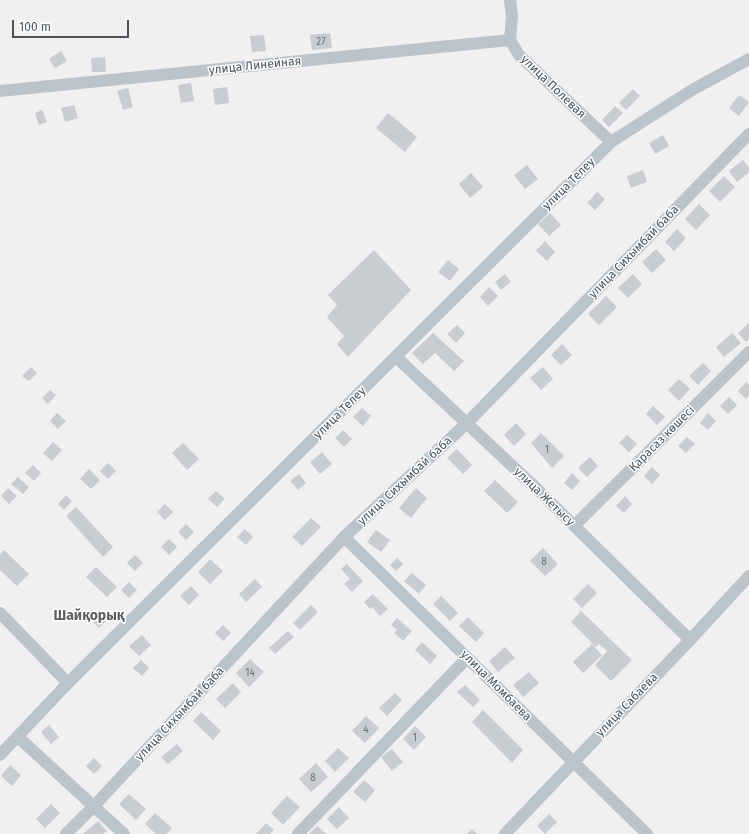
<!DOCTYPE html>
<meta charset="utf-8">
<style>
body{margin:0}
#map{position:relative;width:749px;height:834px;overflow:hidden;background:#f1efef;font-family:"Fira Sans",sans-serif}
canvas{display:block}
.scale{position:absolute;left:12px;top:20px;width:117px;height:18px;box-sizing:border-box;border:2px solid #49535a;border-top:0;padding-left:5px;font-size:12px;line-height:14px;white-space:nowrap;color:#49535a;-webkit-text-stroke:3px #fff;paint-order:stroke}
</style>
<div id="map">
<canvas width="749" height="834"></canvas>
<div class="scale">100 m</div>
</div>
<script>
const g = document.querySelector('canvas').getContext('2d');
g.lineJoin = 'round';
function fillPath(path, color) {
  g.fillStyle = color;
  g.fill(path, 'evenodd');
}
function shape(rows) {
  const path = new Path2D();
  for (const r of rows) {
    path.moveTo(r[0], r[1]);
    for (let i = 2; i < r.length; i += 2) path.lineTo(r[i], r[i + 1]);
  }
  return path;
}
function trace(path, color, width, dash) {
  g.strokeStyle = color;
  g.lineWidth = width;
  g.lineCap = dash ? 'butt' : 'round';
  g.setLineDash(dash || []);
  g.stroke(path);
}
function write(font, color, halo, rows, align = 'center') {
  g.font = font + ' "Fira Sans",sans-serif';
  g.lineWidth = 3;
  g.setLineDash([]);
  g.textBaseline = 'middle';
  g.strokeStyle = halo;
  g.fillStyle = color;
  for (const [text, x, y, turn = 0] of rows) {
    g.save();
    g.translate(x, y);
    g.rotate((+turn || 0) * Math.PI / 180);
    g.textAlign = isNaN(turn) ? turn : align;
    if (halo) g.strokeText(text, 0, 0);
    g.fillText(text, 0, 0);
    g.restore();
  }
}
const building = shape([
 [330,33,332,48,312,50,310,35],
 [264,35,266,51,252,52,250,36],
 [61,51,67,61,55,68,49,59],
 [105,57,106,72,92,72,91,58],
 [191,83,194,101,181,103,178,85],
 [227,87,229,103,215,105,213,89],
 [128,88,133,107,123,110,117,91],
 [633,89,640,96,626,110,619,103],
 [739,95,749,102,739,116,729,108],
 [74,105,78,118,65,122,61,108],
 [615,106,623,113,609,127,602,120],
 [42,110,47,122,39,125,35,113],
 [388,113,417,137,405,152,376,128],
 [663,135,669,146,655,154,649,143],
 [743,160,749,168,749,172,737,182,729,171],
 [527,165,538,179,525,189,514,175],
 [643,170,647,182,631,188,627,176],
 [471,173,483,187,470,198,459,184],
 [724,176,735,187,720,202,709,191],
 [597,192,605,199,595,210,587,203],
 [699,204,710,215,696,230,685,219],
 [550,213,561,225,549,236,538,224],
 [677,229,686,238,674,251,665,242],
 [545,241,555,252,547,261,536,251],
 [656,249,666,260,652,273,642,262],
 [374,250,411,290,348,357,337,344,344,336,327,317,337,305,328,295],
 [448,260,459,269,450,281,438,272],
 [505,274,511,282,501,290,495,282],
 [633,274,642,284,628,298,618,288],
 [489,287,498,296,488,306,480,297],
 [606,296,617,307,599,325,588,314],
 [749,323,749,339,746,342,738,333],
 [457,325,465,333,456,343,447,334],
 [433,333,464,361,454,371,435,353,423,364,412,353],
 [732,333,741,343,724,357,716,347],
 [562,344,572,355,561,365,551,355],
 [703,363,711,371,698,385,689,376],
 [31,367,37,373,29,381,22,376],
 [543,367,553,379,541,390,530,378],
 [679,379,690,389,679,401,668,390],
 [746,382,749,385,749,395,746,399,738,391],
 [50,390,56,395,48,404,42,398],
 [729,397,737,405,728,414,720,406],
 [653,406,665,417,657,425,646,414],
 [362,408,371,416,363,426,353,417],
 [57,413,66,421,58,429,50,421],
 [708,413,716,421,708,430,700,423],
 [516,423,526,434,514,446,504,435],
 [343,430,352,439,344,447,335,438],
 [541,433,564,456,552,468,531,443],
 [627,435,637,444,629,452,619,443],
 [687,437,695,444,686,453,678,446],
 [53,442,62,450,52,461,43,453],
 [183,443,199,459,187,470,172,453],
 [457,449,472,465,463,474,447,458],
 [322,452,332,464,320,474,310,462],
 [590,457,598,466,587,477,578,468],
 [108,463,116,471,108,479,100,471],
 [33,465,41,473,34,481,25,473],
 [652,467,660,475,652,484,644,476],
 [89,469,100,480,91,489,80,479],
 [572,473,580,481,572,490,564,483],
 [299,474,306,483,298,490,290,481],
 [18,477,29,487,23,494,11,484],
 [495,480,518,502,507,513,484,491],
 [8,488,17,496,9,504,1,496],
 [416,488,427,498,411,518,399,508],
 [216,491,225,499,217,507,208,499],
 [66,495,72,501,64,510,58,504],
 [625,496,632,504,624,513,616,506],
 [165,504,173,512,165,520,157,512],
 [76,507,113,547,103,557,66,516],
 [311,518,321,527,302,546,292,537],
 [186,524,194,532,186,540,178,532],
 [245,529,253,537,246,545,237,537],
 [376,530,390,540,381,552,367,542],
 [169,539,177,547,169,555,161,547],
 [543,548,558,564,545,576,530,561],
 [4,550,29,574,17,586,0,570,0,555],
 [135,555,143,563,135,571,127,563],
 [397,558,403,564,396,571,390,565],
 [210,559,223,571,210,584,198,572],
 [347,564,363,581,352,592,344,584,350,579,341,569],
 [96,567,117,587,107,597,86,577],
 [412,573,426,585,419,594,404,581],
 [255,579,262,587,246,602,239,594],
 [129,582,137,590,129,598,121,590],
 [588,584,597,593,582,608,573,599],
 [191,586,199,595,189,605,180,596],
 [373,594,388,609,380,616,372,607,370,609,364,602],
 [441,596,458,613,450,621,433,604],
 [311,605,318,612,300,630,293,623],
 [581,611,632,660,611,681,595,665,607,651,599,644,596,647,571,622],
 [98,612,107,620,99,628,91,620],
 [468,617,484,633,476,642,459,626],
 [397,618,412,631,403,641,394,633,397,630,391,625],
 [223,625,231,633,223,641,215,633],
 [288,631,294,637,275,654,269,648],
 [142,635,151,645,139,656,129,646],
 [422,642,437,656,430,664,415,650],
 [592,644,602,655,583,673,573,662],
 [505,647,515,658,498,672,489,661],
 [250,659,264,672,249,687,236,673],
 [141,660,149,668,142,676,133,668],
 [529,672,539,683,523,697,513,685],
 [233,683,241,692,225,708,216,699],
 [465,685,480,700,473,707,457,692],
 [395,693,402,700,387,716,379,708],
 [483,710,523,750,512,763,472,722],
 [201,712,221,731,213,740,193,721],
 [366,716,379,728,365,743,352,731],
 [49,725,59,737,51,744,41,732],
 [415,726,426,737,414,750,403,739],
 [177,744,183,751,168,764,161,757],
 [338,748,349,758,335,772,325,761],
 [392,749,403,762,392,771,381,757],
 [94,758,102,766,94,774,86,766],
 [316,763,328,777,311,792,299,779],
 [10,765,21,775,12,786,1,776],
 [364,780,375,790,365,802,353,792],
 [129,794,146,809,136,820,119,804],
 [287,796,300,807,283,825,271,813],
 [51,804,60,813,45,828,36,819],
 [339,807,349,818,337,829,327,819],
 [155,813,172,828,167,834,156,834,145,824],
 [549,814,557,822,545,834,537,826],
 [98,821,107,831,103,834,83,834],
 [266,823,274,830,270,834,256,834],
 [317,826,326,834,309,834],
 [472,829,477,834,467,834]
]);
const minor = shape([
 [510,0,512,16,510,40,519,55,611,142],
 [0,91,510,40],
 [396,357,539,491,690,640],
 [574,526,749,352],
 [344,537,647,834],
 [0,613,68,683],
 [18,737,124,834],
 [0,755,68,683,611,142,692,90,749,59],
 [66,834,94,806,344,537,466,424,749,134],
 [298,834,467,658],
 [505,834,690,640,749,576]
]);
const numberNames = [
 ["27",321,42],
 ["1",547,450],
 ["8",544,562],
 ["14",250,673],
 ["4",366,730],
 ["1",415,738],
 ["8",313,778]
];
const streetNames = [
 ["улица Линейная",255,66,-6],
 ["улица Полевая",553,87,44],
 ["улица Телеу",569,184,-45],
 ["улица Сихымбай баба",634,252,-46],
 ["улица Телеу",340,413,-45],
 ["Қарасаз көшесі",662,439,-45],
 ["улица Сихымбай баба",405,481,-43],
 ["улица Жетысу",544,497,44],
 ["улица Момбаева",496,686,45],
 ["улица Сабаева",627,705,-46],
 ["улица Сихымбай баба",180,714,-47]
];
const quarterNames = [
 ["Шайқорық",89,616]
];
fillPath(building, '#c9ccd1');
trace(minor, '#bbc4ca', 12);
write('10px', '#697178', null, numberNames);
write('12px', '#49535a', '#fff', streetNames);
write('bold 14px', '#5c5f62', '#fff', quarterNames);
</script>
